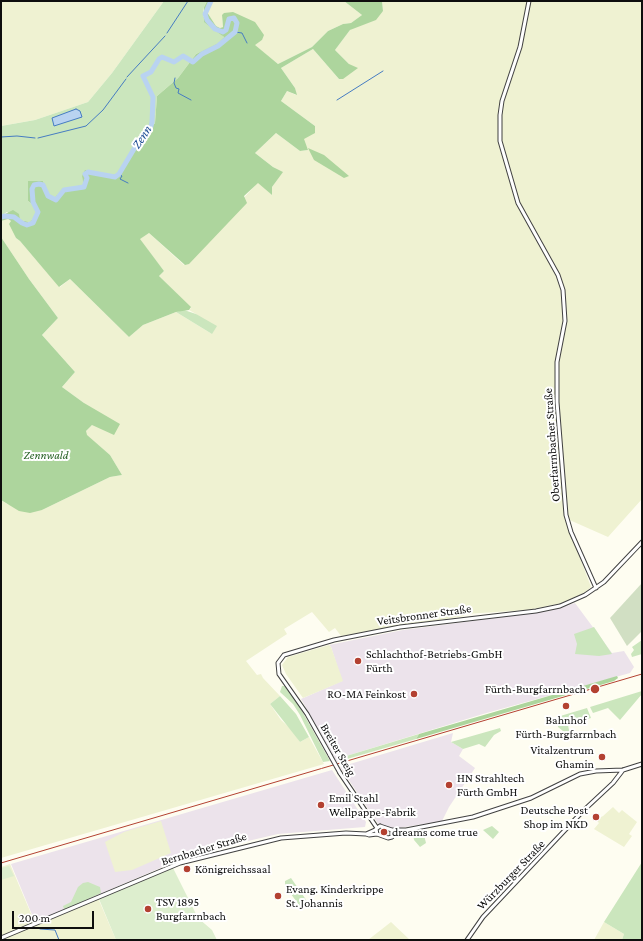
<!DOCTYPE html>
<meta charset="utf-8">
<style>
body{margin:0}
#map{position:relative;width:643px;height:941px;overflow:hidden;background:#fefdf1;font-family:"Crimson Pro",serif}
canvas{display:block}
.frame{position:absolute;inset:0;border:2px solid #0e0e0e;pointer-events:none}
.scale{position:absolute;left:12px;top:911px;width:82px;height:18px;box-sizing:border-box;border:2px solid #0e0e0e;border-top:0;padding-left:5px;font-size:12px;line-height:14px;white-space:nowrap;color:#0e0e0e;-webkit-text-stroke:3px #fff;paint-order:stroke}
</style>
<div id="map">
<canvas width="643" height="941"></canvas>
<div class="frame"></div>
<div class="scale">200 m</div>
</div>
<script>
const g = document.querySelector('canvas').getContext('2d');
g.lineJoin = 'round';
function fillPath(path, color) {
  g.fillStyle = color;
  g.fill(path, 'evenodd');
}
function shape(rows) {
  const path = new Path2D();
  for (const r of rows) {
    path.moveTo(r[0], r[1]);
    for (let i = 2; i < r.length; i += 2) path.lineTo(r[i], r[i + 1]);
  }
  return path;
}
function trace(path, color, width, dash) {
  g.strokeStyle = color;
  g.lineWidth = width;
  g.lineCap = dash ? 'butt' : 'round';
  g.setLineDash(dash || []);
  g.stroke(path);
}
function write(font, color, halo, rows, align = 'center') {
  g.font = font + ' "Crimson Pro",serif';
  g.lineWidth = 4;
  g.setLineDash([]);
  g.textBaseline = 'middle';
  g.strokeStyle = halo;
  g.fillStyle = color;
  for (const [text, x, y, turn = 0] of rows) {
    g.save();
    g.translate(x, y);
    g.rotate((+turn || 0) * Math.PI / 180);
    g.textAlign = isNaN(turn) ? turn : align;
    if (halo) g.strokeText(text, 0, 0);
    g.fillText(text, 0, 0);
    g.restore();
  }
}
const industrial = shape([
 [575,603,612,653,624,651,634,667,630,673,483,714,343,757,337,762,301,699,342,681,331,647,329,645,403,630,549,611],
 [453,733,451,742,463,749,459,756,475,768,449,807,442,821,393,829,379,825,340,767],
 [332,770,362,816,366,822,365,827,278,834,235,844,172,863,35,922,11,864]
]);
const farmland = shape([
 [1,1,164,1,112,73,88,102,35,120,1,126],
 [212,1,344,1,362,15,351,23,343,24,328,31,312,47,278,64,254,45,262,40,222,15,223,27,220,28,216,26,207,12],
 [382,1,642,1,642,499,608,537,565,518,591,587,583,594,562,603,528,610,465,614,464,616,341,636,335,628,329,632,312,612,284,629,287,634,246,661,257,675,261,674,263,678,280,696,270,704,281,720,293,731,300,742,309,737,324,764,1,858,1,500,7,504,42,510,110,477,122,475,110,455,86,435,86,431,92,425,84,403,62,387,75,372,42,335,58,318,29,279,1,237,1,221,8,219,11,221,16,238,20,241,60,287,70,279,129,337,143,325,176,312,212,334,196,314,189,310,191,308,159,276,164,271,139,239,149,233,184,265,258,182,272,195,272,187,282,172,273,167,255,153,276,133,300,151,308,150,303,139,315,126,281,101,287,91,296,95,295,88,281,68,313,49,339,79,349,64,335,50,350,30,383,11],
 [329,645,331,647,343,681,303,698,286,674,282,665,288,657],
 [613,807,619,813,622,810,637,822,629,834,632,836,624,847,594,829,599,823,597,821,599,818,603,816],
 [161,821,171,853,132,870,115,872,105,842,124,832],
 [10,864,35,923,98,898,116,940,1,940,1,867],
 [391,922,410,940,368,940],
 [604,922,624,934,622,940,594,940]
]);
const green = shape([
 [164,1,207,1,204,7,203,16,224,37,220,43,196,54,178,78,157,96,155,123,136,144,115,178,92,171,82,176,83,185,80,188,64,191,55,200,50,197,43,181,28,201,33,205,37,211,36,215,30,222,20,220,7,212,1,216,1,126,35,120,88,102,112,73],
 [184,310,196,314,217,326,212,334,176,312],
 [594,627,612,654,599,656,575,654,577,644,574,634],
 [642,640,642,654,632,657,631,654,634,650,632,647],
 [282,686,285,686,298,704,330,761,323,762,300,715,293,704,280,692],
 [642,691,642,694,620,720,608,708,593,713,590,707],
 [280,696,296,714,309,737,300,742,274,709,270,704],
 [587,708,591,718,568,725,570,735,568,735,558,727,557,717],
 [500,728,501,731,494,735,485,747,479,744,463,749,451,742],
 [419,734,416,739,340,761,343,757],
 [492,826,499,832,493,839,483,830],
 [423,831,426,843,420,847,414,840,413,833],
 [642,862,642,940,622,940,624,934,604,922],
 [291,878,309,904,302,909,285,886,285,881],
 [88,882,100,887,101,893,67,909,64,909,63,906,71,902,78,887,83,883]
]);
const forest = shape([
 [207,1,212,1,207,12,216,26,220,28,223,27,222,15,224,13,233,12,255,22,264,35,262,40,255,45,278,64,312,47,328,31,343,24,351,23,362,15,344,1,382,1,383,11,376,20,350,30,335,50,349,64,358,68,343,79,339,79,313,49,281,68,295,88,297,95,287,91,281,101,315,126,315,133,304,139,308,150,300,151,276,133,255,153,273,167,283,172,272,187,272,195,258,183,244,196,247,203,189,264,185,265,149,233,140,239,164,271,159,276,191,307,189,310,176,312,143,325,129,337,70,279,59,287,20,241,16,238,9,224,11,221,8,219,1,221,1,216,13,210,19,214,20,220,30,222,36,215,37,211,33,205,28,201,28,181,43,181,50,197,55,200,56,196,64,191,80,188,83,185,82,176,85,170,115,178,136,144,155,123,157,96,178,78,196,54,219,43,224,37,204,22,204,7],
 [308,148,324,155,349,176,344,178,314,160],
 [1,237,29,279,58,318,42,335,75,372,62,387,84,403,120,424,114,435,92,425,86,431,87,435,110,455,122,475,110,477,42,510,30,513,19,511,1,500],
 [617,676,618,678,614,681,416,739,419,734]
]);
const cemetery = shape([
 [642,583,642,631,627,646,610,618]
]);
const pitch = shape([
 [9,866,14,876,1,880,1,868],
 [173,868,198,918,212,930,217,940,116,940,99,899]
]);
const water = shape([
 [76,109,80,111,82,117,54,126,52,118,76,109]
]);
const stream = shape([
 [235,32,242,33,247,43],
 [167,33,188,1],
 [127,77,165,36],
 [175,78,174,83,176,88,179,89,178,93,191,100],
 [337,100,383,71],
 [1,137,17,136,35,138],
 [38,138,86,126,103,110,126,79],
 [119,174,122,176,120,179,128,183],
 [40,929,55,930,59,940]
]);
const river = shape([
 [1,217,5,216,14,217,22,223,27,225,33,223,38,212,33,202,32,189,34,185,39,184,43,185,48,196,56,200,64,190,84,187,87,178,85,174,88,172,115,177,119,174,137,144,150,130,152,122,153,97,143,76,151,72,159,59,162,57,174,62,183,56,193,62,202,54,218,46,235,32,237,23,234,18,229,19,226,30,223,32,215,29,207,20,205,14,211,1]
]);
const tertiary = shape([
 [529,1,520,47,502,101,500,115,500,141,518,203,558,275,563,290,565,321,557,362,557,402,566,515,571,532,596,588],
 [330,755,307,714,279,674,278,663,284,655,334,640,400,627,536,611,560,606,585,595,604,582,642,542],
 [340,773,377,828],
 [380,826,392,830,392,837,388,838,377,834,376,829,380,826],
 [392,830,406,830,473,817,531,798,580,774,596,771,623,770,642,764],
 [366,834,369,835,377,834],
 [1,938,180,863,281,838,346,833,366,834,375,830],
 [467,940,483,917,583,811,613,783,623,770]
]);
const rail = shape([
 [1,863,642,674]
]);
const tertiaryBridge = shape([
 [330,755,340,773]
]);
const markers = [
 [358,661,4,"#b34131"],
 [595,689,5,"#b34131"],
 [414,694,4,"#b34131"],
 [566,706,4,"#b34131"],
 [602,757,4,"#b34131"],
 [449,785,4,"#b34131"],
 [321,805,4,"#b34131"],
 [596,817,4,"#b34131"],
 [384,832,4,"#b34131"],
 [187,869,4,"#b34131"],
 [278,896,4,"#b34131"],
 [148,909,4,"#b34131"]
];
const streetNames = [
 ["Oberfarrnbacher Straße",552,445,-94],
 ["Veitsbronner Straße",424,615,-8],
 ["Breiter Steig",338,750,60],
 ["Bernbacher Straße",204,849,-17],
 ["Würzburger Straße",511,875,-46]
];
const parkNames = [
 ["Zennwald",46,455]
];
const poiNames = [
 ["Schlachthof-Betriebs-GmbH",366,654],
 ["Fürth",366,668],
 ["Fürth-Burgfarrnbach",586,689,"right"],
 ["RO-MA Feinkost",406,694,"right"],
 ["Bahnhof",566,720,"center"],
 ["Fürth-Burgfarrnbach",566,734,"center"],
 ["Vitalzentrum",594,750,"right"],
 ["Ghamin",594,764,"right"],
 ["HN Strahltech",457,778],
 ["Fürth GmbH",457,792],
 ["Emil Stahl",329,798],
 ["Wellpappe-Fabrik",329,812],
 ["Deutsche Post",588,810,"right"],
 ["Shop im NKD",588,824,"right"],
 ["dreams come true",392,832],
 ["Königreichssaal",195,869],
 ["Evang. Kinderkrippe",286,889],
 ["St. Johannis",286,903],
 ["TSV 1895",156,902],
 ["Burgfarrnbach",156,916]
];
const waterNames = [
 ["Zenn",142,137,-57]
];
fillPath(industrial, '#ece3eb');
fillPath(farmland, '#eff2d2');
fillPath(green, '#cbe6bd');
fillPath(forest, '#add59d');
fillPath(cemetery, '#d1dfc3');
fillPath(pitch, '#ddeece');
fillPath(water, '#b9d3f1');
trace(water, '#467cc2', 1);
trace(stream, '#467cc2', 1);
trace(river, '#b9d3f1', 5);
trace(tertiary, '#414141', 5);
trace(tertiary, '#fff', 3);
trace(rail, '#b34131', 1);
trace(tertiaryBridge, '#414141', 5, []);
trace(tertiaryBridge, '#fff', 3);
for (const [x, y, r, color] of markers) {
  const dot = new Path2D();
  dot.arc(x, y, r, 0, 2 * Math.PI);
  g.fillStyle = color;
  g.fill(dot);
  trace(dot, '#fff', 1.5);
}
write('12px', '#0e0e0e', '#fff', streetNames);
write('italic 12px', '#266123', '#fff', parkNames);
write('12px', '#0e0e0e', '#fff', poiNames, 'left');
write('italic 13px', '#214f96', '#fff', waterNames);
</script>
